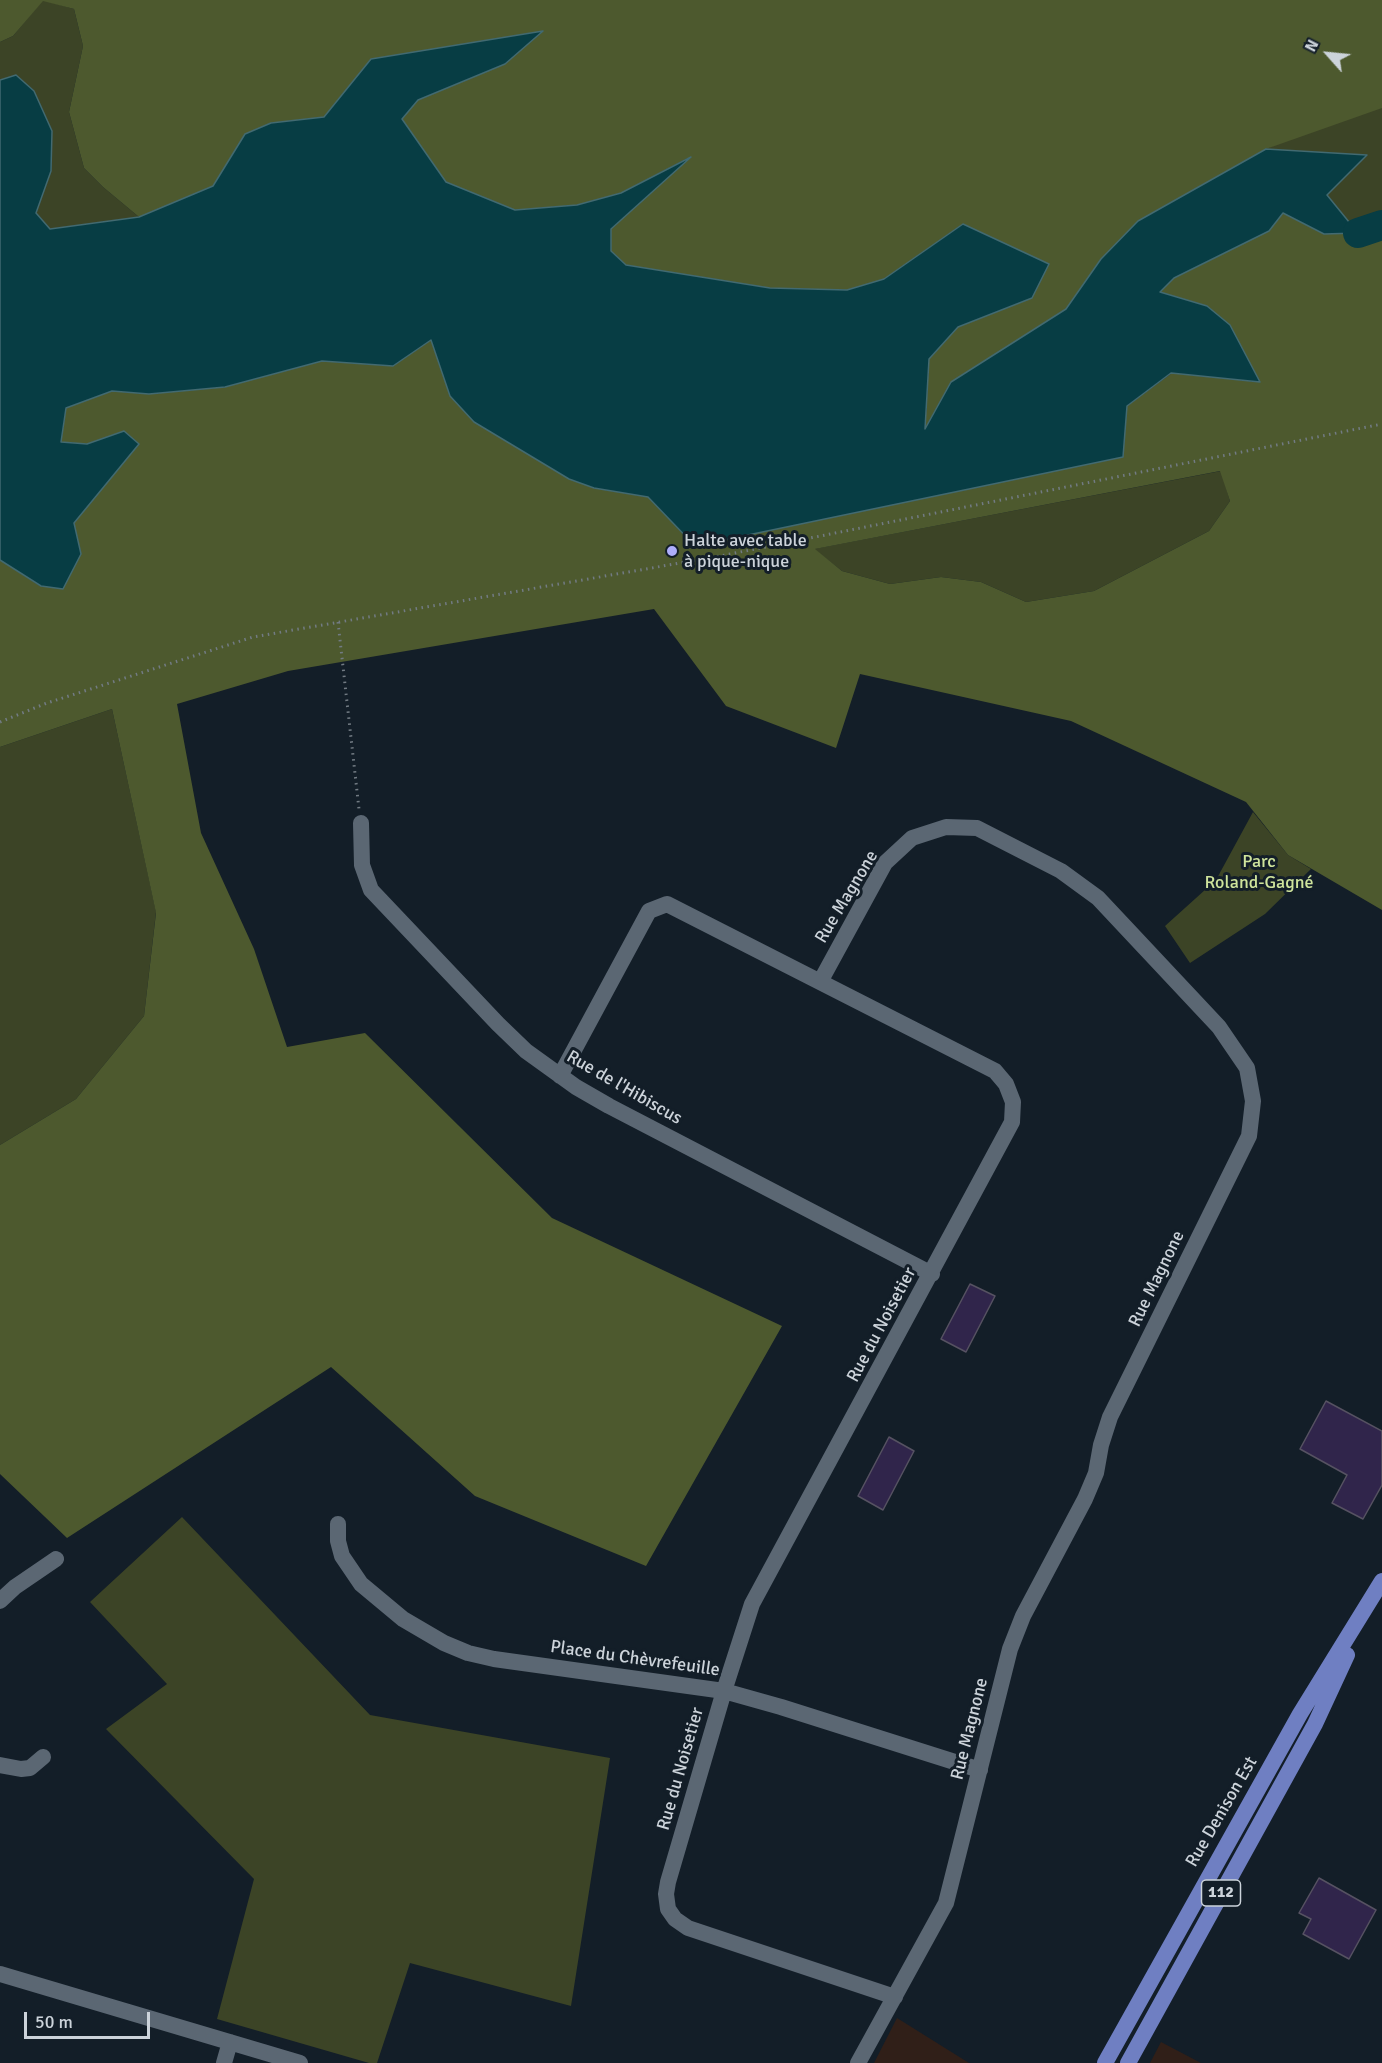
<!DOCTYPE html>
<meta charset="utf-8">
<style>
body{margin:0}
#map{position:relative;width:1382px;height:2063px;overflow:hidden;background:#131e28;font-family:Signika,sans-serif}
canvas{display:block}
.north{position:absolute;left:1298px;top:24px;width:60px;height:60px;-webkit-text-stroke:4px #131e28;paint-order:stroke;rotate:297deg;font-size:16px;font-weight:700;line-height:24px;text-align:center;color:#ccd3da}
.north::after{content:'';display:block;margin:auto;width:21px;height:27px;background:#ccd3da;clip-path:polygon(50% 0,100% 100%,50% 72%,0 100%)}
.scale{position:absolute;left:24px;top:2012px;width:126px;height:27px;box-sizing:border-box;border:3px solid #ccd3da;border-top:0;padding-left:8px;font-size:18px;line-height:21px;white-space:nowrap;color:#ccd3da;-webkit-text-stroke:4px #131e28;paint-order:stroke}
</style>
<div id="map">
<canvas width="1382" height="2063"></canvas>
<div class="north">N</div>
<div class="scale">50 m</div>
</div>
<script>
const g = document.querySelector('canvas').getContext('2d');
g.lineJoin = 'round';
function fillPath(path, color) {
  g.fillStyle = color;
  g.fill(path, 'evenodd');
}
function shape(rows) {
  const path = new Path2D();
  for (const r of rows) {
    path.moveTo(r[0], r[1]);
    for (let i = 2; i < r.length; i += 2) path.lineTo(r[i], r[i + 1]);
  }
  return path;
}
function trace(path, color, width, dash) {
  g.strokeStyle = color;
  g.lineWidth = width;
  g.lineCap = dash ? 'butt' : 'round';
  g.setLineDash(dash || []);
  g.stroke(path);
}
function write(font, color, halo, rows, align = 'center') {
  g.font = font + ' Signika,sans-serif';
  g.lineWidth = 6;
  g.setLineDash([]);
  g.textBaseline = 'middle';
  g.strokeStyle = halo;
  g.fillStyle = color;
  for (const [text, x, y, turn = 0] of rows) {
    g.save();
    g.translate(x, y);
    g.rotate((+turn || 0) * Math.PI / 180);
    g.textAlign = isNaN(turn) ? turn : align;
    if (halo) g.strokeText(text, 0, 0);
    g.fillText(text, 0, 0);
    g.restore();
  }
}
const commercial = shape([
 [897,2018,969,2063,874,2063],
 [1161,2042,1201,2063,1150,2063]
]);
const green = shape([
 [43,0,74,9,83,46,69,112,84,168,103,187,139,217,50,229,36,213,51,171,52,131,34,91,16,75,0,80,0,42,13,36],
 [1382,96,1382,225,1358,233,1327,195,1367,155,1266,149],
 [1221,471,1230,501,1209,531,1094,591,1026,602,981,582,941,577,890,584,842,571,814,549],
 [112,709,156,912,144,1016,76,1099,0,1145,0,747],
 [1253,812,1288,855,1311,869,1265,914,1190,963,1165,926,1216,880],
 [182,1517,370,1715,610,1758,571,2006,410,1963,377,2063,369,2063,217,2019,254,1879,106,1729,167,1684,90,1602]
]);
const forest = shape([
 [0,0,1382,0,1382,108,1266,149,1101,259,1066,309,951,382,925,431,929,359,958,327,1032,298,963,224,884,279,847,290,770,288,626,265,611,251,610,230,688,158,621,193,577,205,515,210,446,182,402,119,418,100,505,64,371,59,324,117,271,123,246,134,213,186,139,217,103,187,84,168,69,112,83,46,74,9,43,1,13,36,0,42],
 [1283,213,1324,234,1358,233,1382,225,1382,910,1288,855,1246,802,1071,721,860,674,836,748,726,706,654,609,288,671,177,704,201,833,254,949,287,1047,365,1033,552,1218,782,1326,646,1566,475,1496,331,1367,67,1538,0,1474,0,1145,76,1099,144,1016,156,913,112,709,0,747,0,560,40,586,81,554,74,523,139,444,124,431,87,444,61,442,66,408,112,391,149,394,225,387,322,361,393,366,431,340,450,396,594,488,648,497,695,546,1127,406,1172,373,1259,382,1207,306,1160,292,1174,278,1269,231],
 [1220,471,1230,501,1209,531,1094,591,1026,602,981,582,941,577,890,584,842,571,815,549]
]);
const water = shape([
 [543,31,505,64,418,100,402,119,446,182,515,210,577,205,621,193,691,157,611,229,611,251,626,265,770,288,847,290,884,279,963,224,1049,264,1032,298,958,327,929,359,925,429,951,382,1066,309,1101,259,1138,221,1266,149,1367,155,1327,195,1358,233,1324,234,1283,213,1269,231,1174,278,1160,292,1207,306,1230,325,1260,382,1171,373,1127,406,1123,457,695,546,648,497,594,488,569,479,474,422,450,396,431,340,393,366,322,361,225,387,149,394,112,391,66,408,61,442,87,444,124,431,139,444,74,523,81,554,63,589,41,586,0,560,0,80,16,75,34,91,52,131,51,171,36,213,50,229,139,217,213,186,245,134,271,123,324,117,371,59,543,31]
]);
const river = shape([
 [1358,233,1382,225]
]);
const building = shape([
 [970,1284,995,1296,966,1352,941,1339,970,1284],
 [1326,1401,1382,1431,1382,1485,1363,1519,1332,1503,1347,1475,1300,1449,1326,1401],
 [889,1437,914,1451,883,1510,858,1496,889,1437],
 [1319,1878,1376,1910,1349,1959,1303,1934,1311,1919,1299,1913,1319,1878]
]);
const path = shape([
 [338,622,359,809],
 [0,722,47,703,253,637,715,557,1382,424]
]);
const minor = shape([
 [361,823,362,865,371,890,498,1024,526,1051,576,1087,609,1106,932,1274],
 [820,982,885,863,912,838,946,827,977,828,1061,871,1098,898,1219,1027,1247,1068,1253,1101,1249,1136,1110,1417,1101,1445,1096,1473,1085,1499,1023,1616,1010,1649,946,1903,858,2063],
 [560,1076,649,911,667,904,995,1071,1006,1084,1013,1102,1012,1122,752,1604,724,1691,668,1882,666,1894,668,1909,675,1919,688,1928,895,1997],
 [338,1524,338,1541,342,1556,361,1584,403,1619,444,1643,468,1653,494,1659,724,1691,781,1707,980,1770],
 [0,1601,15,1587,56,1559],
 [0,1765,21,1769,30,1768,43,1757],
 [0,1974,300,2063],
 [224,2063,230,2042]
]);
const primary = shape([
 [1105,2063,1300,1714,1382,1581],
 [1128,2063,1315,1724,1347,1655]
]);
const markers = [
 [672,551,6,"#aeaefb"]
];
const shields = [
 [1221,1893,39]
];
const shieldNames = [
 ["112",1221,1893]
];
const poiNames = [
 ["Halte avec table",684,541],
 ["à pique-nique",684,562]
];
const parkNames = [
 ["Parc",1259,862],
 ["Roland-Gagné",1259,883]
];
const streetNames = [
 ["Rue Magnone",847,897,-59],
 ["Rue de l'Hibiscus",624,1088,30],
 ["Rue Magnone",1157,1279,-64],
 ["Rue du Noisetier",882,1325,-62],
 ["Place du Chèvrefeuille",635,1659,8],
 ["Rue Magnone",970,1729,-76],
 ["Rue du Noisetier",681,1769,-74],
 ["Rue Denison Est",1222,1812,-60]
];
fillPath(commercial, '#301f18');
fillPath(green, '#3c4426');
fillPath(forest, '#4d592e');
fillPath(water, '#073d44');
trace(water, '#426a71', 1.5);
trace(river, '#073d44', 30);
fillPath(building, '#30254b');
trace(building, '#565262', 1.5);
trace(path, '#727b83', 3, [1.5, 4.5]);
trace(minor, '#5b6773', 16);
trace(primary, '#6f7fc2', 16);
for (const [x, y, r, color] of markers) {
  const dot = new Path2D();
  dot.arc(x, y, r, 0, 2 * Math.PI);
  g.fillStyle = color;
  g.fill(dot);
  trace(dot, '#131e28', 2);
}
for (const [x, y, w] of shields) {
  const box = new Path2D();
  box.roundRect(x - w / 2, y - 13, w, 26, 4.5);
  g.fillStyle = '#131e28';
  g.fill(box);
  trace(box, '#ccd3da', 1.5);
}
write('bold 16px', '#ccd3da', null, shieldNames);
write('18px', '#ccd3da', '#131e28', poiNames, 'left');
write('18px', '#cfe49c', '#131e28', parkNames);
write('18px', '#ccd3da', '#131e28', streetNames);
</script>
